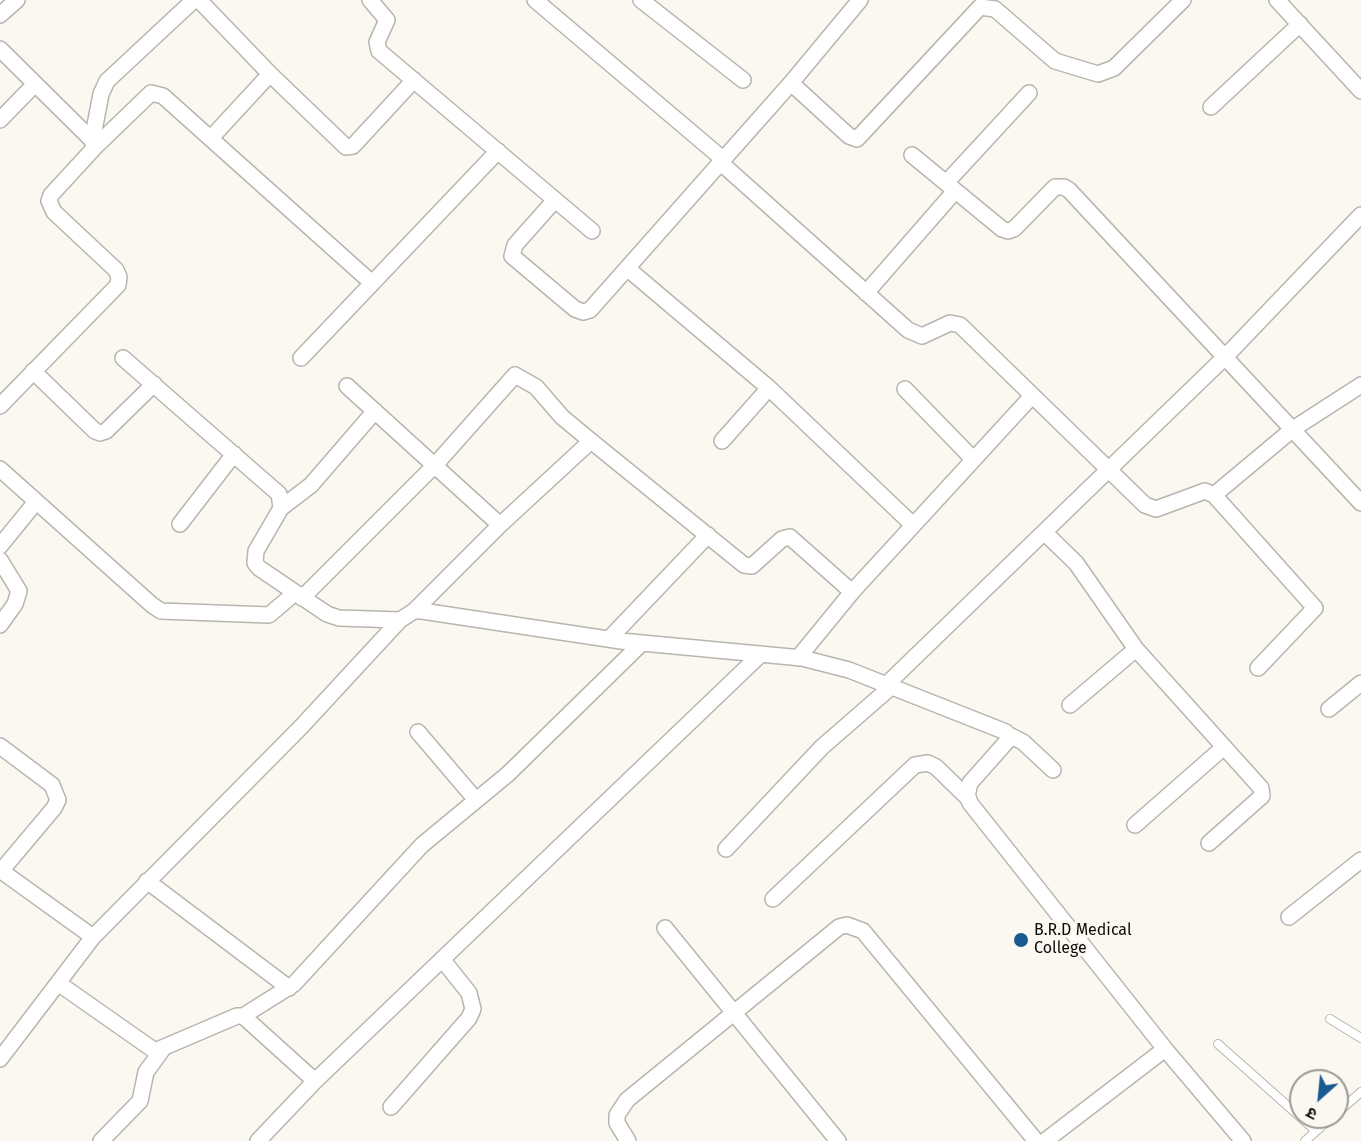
<!DOCTYPE html>
<meta charset="utf-8">
<style>
body{margin:0}
#map{position:relative;width:1361px;height:1141px;overflow:hidden;background:#fbf8f1;font-family:"Fira Sans","Noto Sans Devanagari",sans-serif}
canvas{display:block}
.north{position:absolute;left:1289px;top:1069px;width:60px;height:60px;box-sizing:border-box;background:#fbf8f1;border:2px solid #9b9994;border-radius:50%;rotate:207deg;font-size:16px;font-weight:700;line-height:24px;text-align:center;color:#0c0b09}
.north::after{content:'';display:block;margin:auto;width:21px;height:27px;background:#1b5a90;clip-path:polygon(50% 0,100% 100%,50% 72%,0 100%)}
</style>
<div id="map">
<canvas width="1361" height="1141"></canvas>
<div class="north">उ</div>
</div>
<script>
const g = document.querySelector('canvas').getContext('2d');
g.lineJoin = 'round';
function shape(rows) {
  const path = new Path2D();
  for (const r of rows) {
    path.moveTo(r[0], r[1]);
    for (let i = 2; i < r.length; i += 2) path.lineTo(r[i], r[i + 1]);
  }
  return path;
}
function trace(path, color, width, dash) {
  g.strokeStyle = color;
  g.lineWidth = width;
  g.lineCap = dash ? 'butt' : 'round';
  g.setLineDash(dash || []);
  g.stroke(path);
}
function write(font, color, halo, rows, align = 'center') {
  g.font = font + ' "Fira Sans",sans-serif';
  g.lineWidth = 6;
  g.setLineDash([]);
  g.textBaseline = 'middle';
  g.strokeStyle = halo;
  g.fillStyle = color;
  for (const [text, x, y, turn = 0] of rows) {
    g.save();
    g.translate(x, y);
    g.rotate((+turn || 0) * Math.PI / 180);
    g.textAlign = isNaN(turn) ? turn : align;
    if (halo) g.strokeText(text, 0, 0);
    g.fillText(text, 0, 0);
    g.restore();
  }
}
const lane = shape([
 [1330,1019,1361,1038],
 [1218,1044,1316,1131],
 [1337,1113,1361,1092],
 [1305,1141,1332,1117]
]);
const street = shape([
 [199,0,270,74,346,147,353,146,414,80],
 [370,0,387,20,377,42,379,51,592,231],
 [535,0,724,160],
 [641,0,743,80],
 [1277,0,1361,91],
 [0,15,17,0],
 [0,49,97,145],
 [791,83,849,136,857,139,980,7,995,9,1055,61,1098,74,1114,68,1183,0],
 [1211,107,1300,24],
 [0,120,35,84],
 [211,138,270,74],
 [92,141,101,94,107,81,194,0],
 [912,155,1002,229,1008,231,1014,229,1055,187,1064,187,1069,190,1361,503],
 [721,163,908,330,922,336,950,323,960,325,1145,505,1156,509,1205,491,1214,495,1315,608,1258,668],
 [946,183,1029,93],
 [555,200,515,245,512,256,575,309,583,312,590,310,791,83,860,0],
 [628,269,769,388,913,525],
 [866,293,955,191],
 [123,358,279,494,281,508,256,551,255,563,259,568,327,614,339,618,400,620],
 [301,358,498,151],
 [33,371,95,431,100,433,106,431,154,384],
 [347,386,500,525],
 [905,389,973,459],
 [0,406,118,285,119,277,116,270,54,212,49,201,51,195,97,145,151,93,163,96,372,283],
 [722,441,769,388],
 [0,469,152,605,161,611,269,615,295,593],
 [1214,495,1293,429,1361,385],
 [281,508,311,485,375,411],
 [180,524,234,454],
 [1044,532,1076,563,1136,649,1261,788,1262,796,1209,843],
 [0,546,35,503],
 [0,560,19,591,15,604,0,625],
 [302,598,436,464,515,375,536,387,562,417,591,441],
 [414,611,500,525,591,441,744,565,752,566,782,539,790,537,852,592],
 [609,639,708,535],
 [798,658,852,592,1032,396],
 [886,685,1226,356,1361,215],
 [1070,705,1136,649],
 [1329,709,1361,683],
 [418,732,476,800],
 [1009,735,1023,742,1053,770],
 [0,746,52,785,58,800,54,808,1,871],
 [1135,825,1224,747],
 [726,849,822,747,891,687],
 [0,870,93,937],
 [147,881,289,988],
 [773,899,915,765,928,763,936,767,969,799],
 [1289,917,1361,860],
 [665,928,838,1141],
 [58,983,155,1051,237,1016,243,1016,315,1081],
 [243,1016,294,984,422,845,508,774,642,643],
 [0,1059,93,937,301,727,400,620,414,611,422,611,621,641,802,658,849,670,1006,732,1009,739,970,783,967,796,970,803,1165,1049,1243,1141],
 [391,1107,469,1018,473,1009,469,993,442,959],
 [101,1141,140,1101,146,1072,162,1050],
 [258,1141,315,1081,761,654],
 [628,1141,617,1123,617,1115,627,1100,839,927,847,925,863,931,1036,1141],
 [1045,1141,1165,1049]
]);
const markers = [
 [1021,940,8,"#1b5a90"]
];
const poiNames = [
 ["B.R.D Medical",1034,931],
 ["College",1034,949]
];
trace(lane, '#b8b5ae', 10);
trace(street, '#b8b5ae', 18);
trace(lane, '#fff', 8);
trace(street, '#fff', 15);
for (const [x, y, r, color] of markers) {
  const dot = new Path2D();
  dot.arc(x, y, r, 0, 2 * Math.PI);
  g.fillStyle = color;
  g.fill(dot);
  trace(dot, '#fbf8f1', 2);
}
write('16px', '#0c0b09', '#fbf8f1', poiNames, 'left');
</script>
